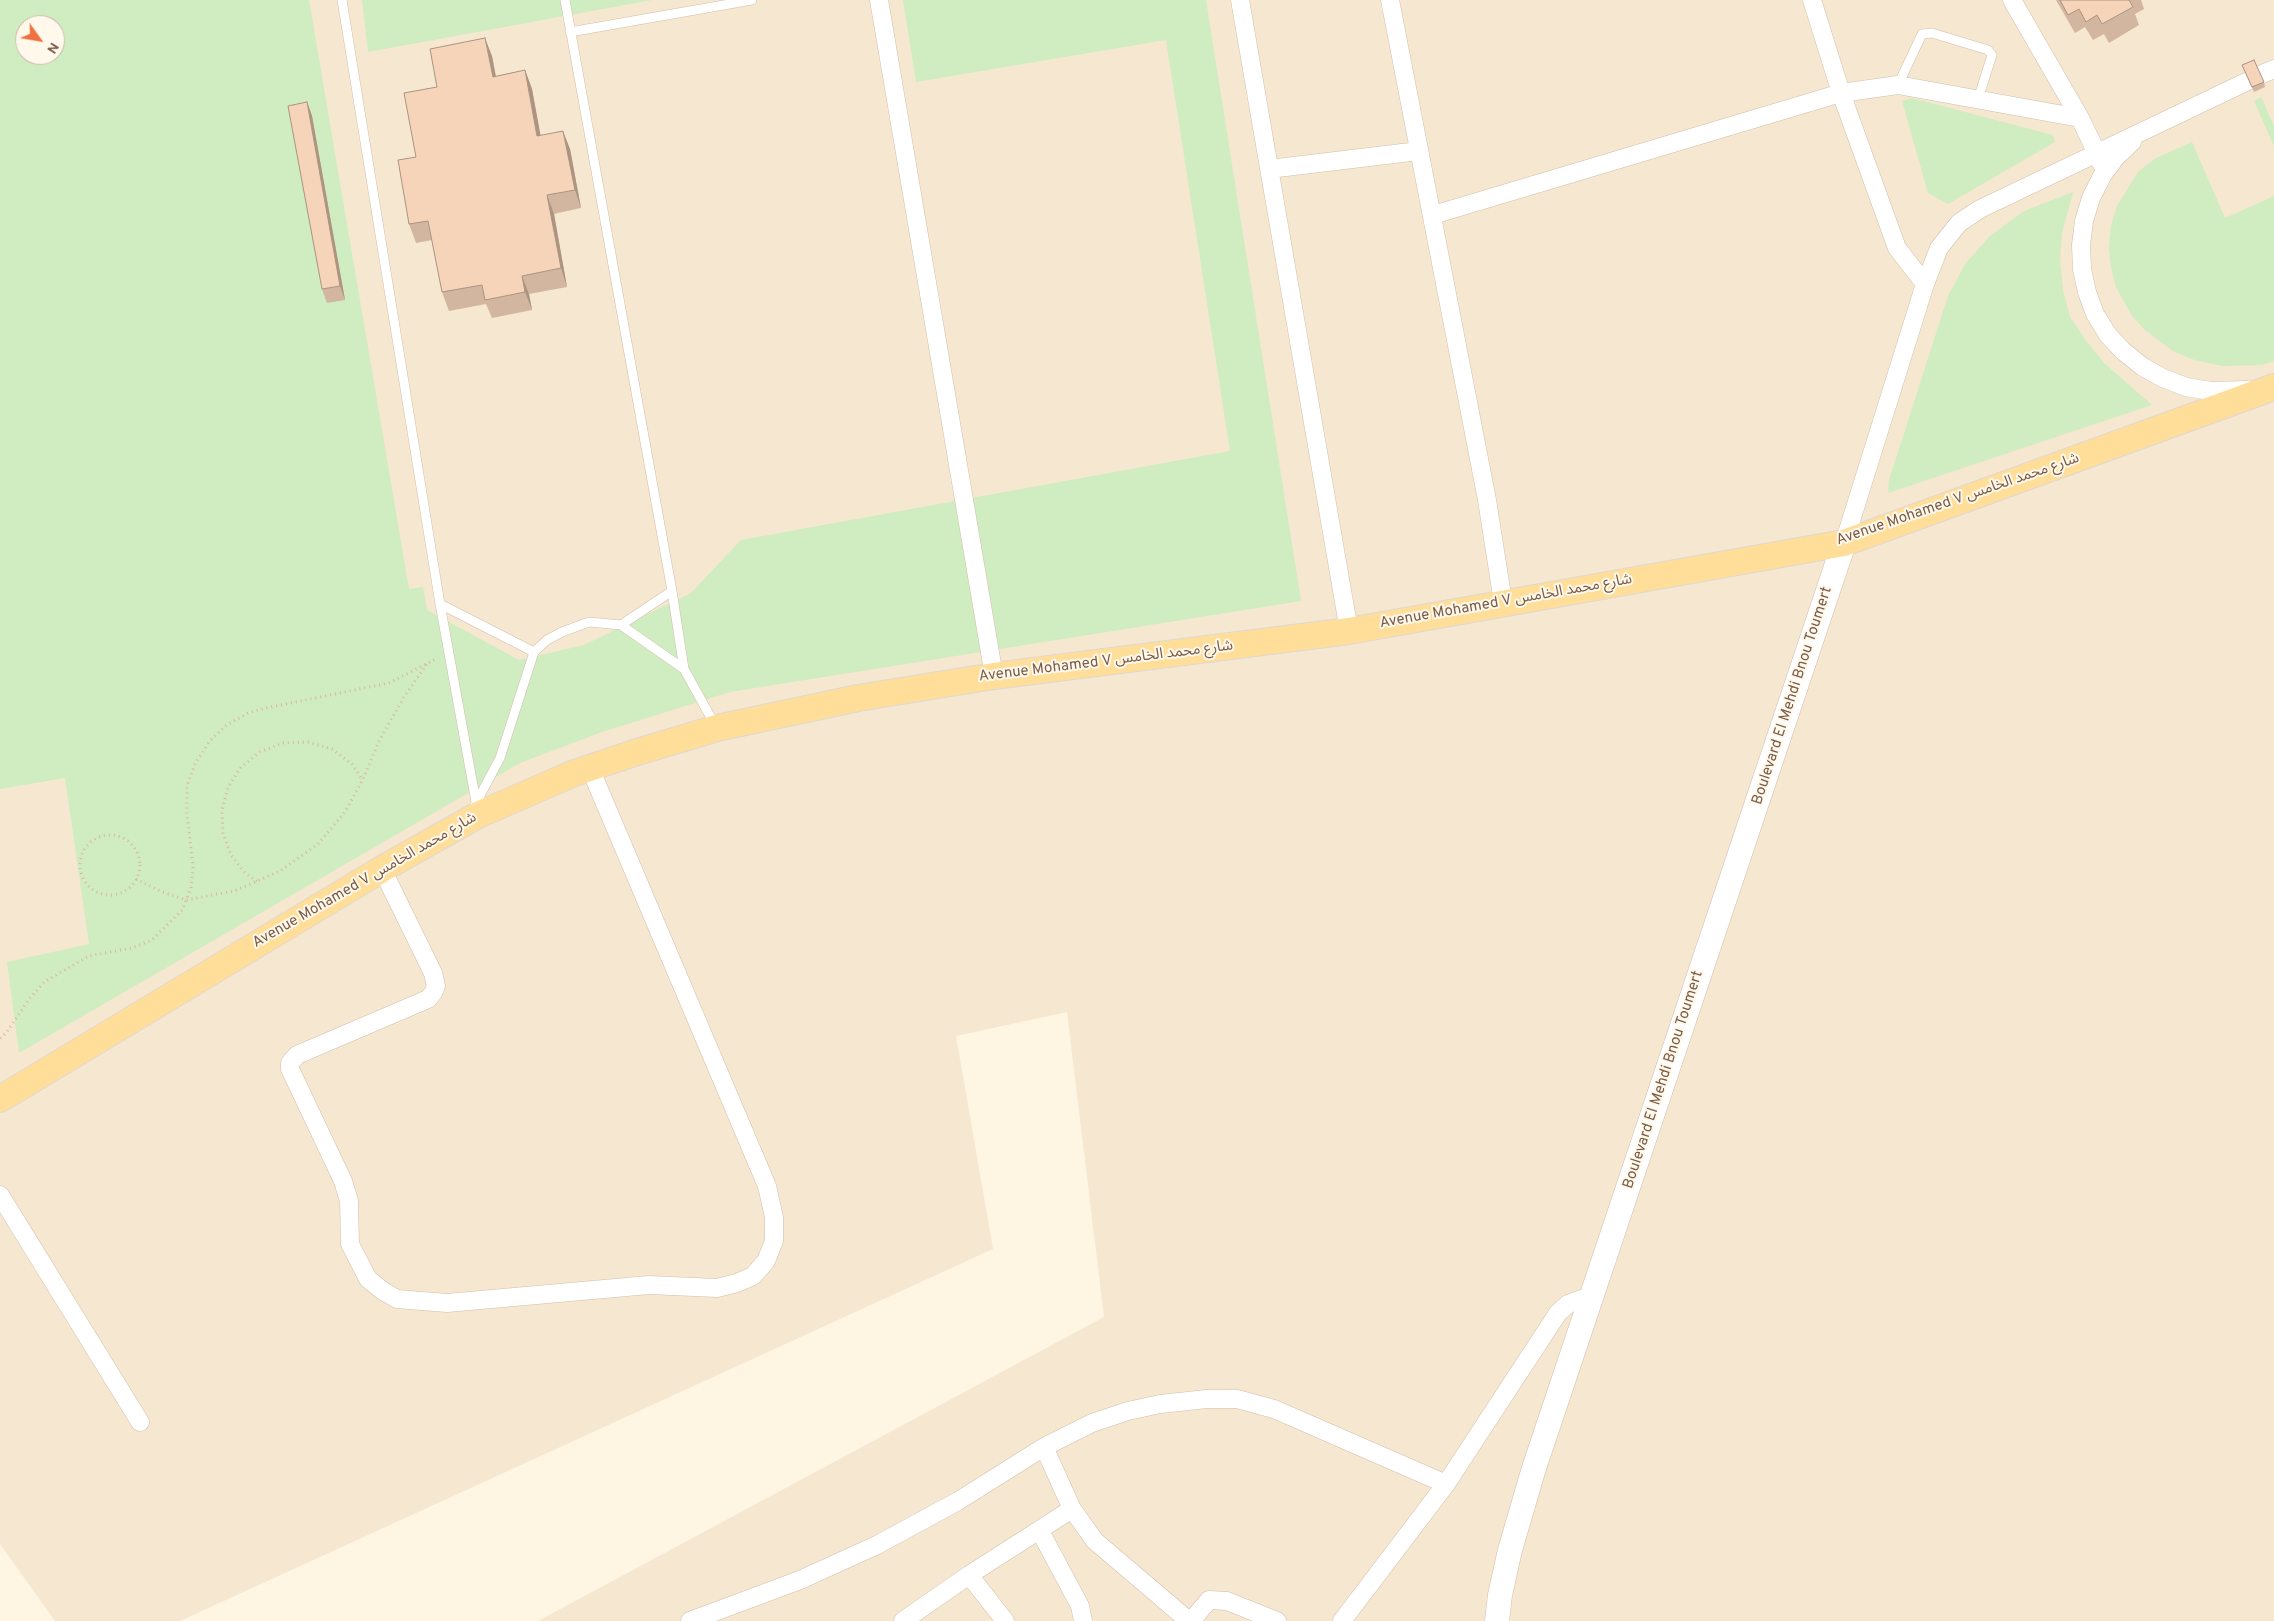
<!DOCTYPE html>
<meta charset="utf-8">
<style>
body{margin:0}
#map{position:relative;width:2274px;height:1621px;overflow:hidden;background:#fef5e3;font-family:Overpass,sans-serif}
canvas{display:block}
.north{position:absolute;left:15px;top:15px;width:50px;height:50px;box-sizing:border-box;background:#fff8eb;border:1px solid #c9b9a9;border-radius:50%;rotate:122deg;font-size:14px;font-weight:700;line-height:20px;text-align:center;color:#785b47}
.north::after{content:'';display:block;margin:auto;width:18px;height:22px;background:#ef7041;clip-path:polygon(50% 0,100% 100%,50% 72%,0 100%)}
</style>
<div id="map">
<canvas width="2274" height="1621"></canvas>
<div class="north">N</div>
</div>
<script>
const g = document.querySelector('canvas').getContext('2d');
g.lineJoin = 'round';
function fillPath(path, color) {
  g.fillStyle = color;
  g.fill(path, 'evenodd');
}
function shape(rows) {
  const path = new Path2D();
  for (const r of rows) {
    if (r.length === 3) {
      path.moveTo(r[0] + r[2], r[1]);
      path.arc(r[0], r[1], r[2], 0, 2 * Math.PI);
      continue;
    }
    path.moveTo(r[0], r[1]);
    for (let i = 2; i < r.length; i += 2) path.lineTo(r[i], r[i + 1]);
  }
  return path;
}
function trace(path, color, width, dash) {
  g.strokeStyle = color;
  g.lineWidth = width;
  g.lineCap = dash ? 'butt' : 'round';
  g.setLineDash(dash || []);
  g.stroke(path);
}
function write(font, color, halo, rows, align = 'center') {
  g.font = font + ' Overpass,"Noto Sans Arabic",sans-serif';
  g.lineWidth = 4;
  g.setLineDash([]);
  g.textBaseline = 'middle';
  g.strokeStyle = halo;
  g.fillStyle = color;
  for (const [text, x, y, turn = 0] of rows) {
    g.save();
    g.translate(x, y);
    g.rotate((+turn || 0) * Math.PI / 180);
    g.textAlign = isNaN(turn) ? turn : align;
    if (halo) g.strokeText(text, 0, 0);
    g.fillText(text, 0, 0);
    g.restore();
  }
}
const residential = shape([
 [0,0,2274,0,2274,1621,538,1621,1104,1317,1067,1012,956,1036,993,1249,180,1621,55,1621,0,1544],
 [25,25,55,25,55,55,25,55]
]);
const green = shape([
 [0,0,309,0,409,589,423,587,427,610,519,660,584,645,691,593,741,540,1230,451,1166,40,916,82,903,0,1206,0,1301,601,730,692,602,732,520,763,19,1053,7,962,89,944,65,778,0,789],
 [25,25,55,25,55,55,25,55],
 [362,0,652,0,368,52],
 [2261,97,2274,126,2274,146,2254,101],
 [1912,98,2053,135,2055,142,1948,204,1928,193,1902,101],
 [2192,142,2225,218,2274,196,2274,361,2262,365,2222,366,2191,359,2173,351,2145,330,2132,316,2116,287,2111,267,2109,247,2111,225,2117,206,2138,172,2156,158],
 [2073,192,2062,233,2060,260,2063,290,2070,317,2087,342,2104,363,2152,405,1888,493,1889,480,1948,296,1965,264,1990,236,2024,211]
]);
const path = shape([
 [110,865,30],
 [136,879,160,891,186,900,234,891,280,871,318,844,345,812,363,779,379,741,404,697,427,664],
 [257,881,245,873,231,855,223,833,222,810,228,787,241,767,260,752,283,743,308,742,332,749,352,764,362,779],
 [0,1038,6,1033,30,998,44,982,89,956,132,948,152,940,182,910,191,888,193,867,187,813,187,785,195,764,209,742,225,726,248,713,266,708,389,683,436,659]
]);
const service = shape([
 [342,0,440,604,478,813],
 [565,0,672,591,684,669,715,725],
 [570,32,752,0],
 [1898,85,1922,34,1932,33,1988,50,1992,55,1978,99],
 [440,604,534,652],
 [621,625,672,591],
 [475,805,500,758,534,652,547,640,562,632,589,622,621,625,684,669]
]);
const minor = shape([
 [879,0,994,676],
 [1240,0,1349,631],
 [1390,0,1487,500,1503,602],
 [1812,0,1841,93,1897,248,1925,284],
 [2012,0,2080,118,2102,164],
 [2260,75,2274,69],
 [2132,142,2116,157,2102,176,2091,198,2084,221,2081,245,2082,269,2087,292,2095,314,2108,335,2123,351,2143,367,2163,378,2186,387,2210,391,2247,390],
 [1269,169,1419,151],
 [1433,215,1841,93,1898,85,2080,118],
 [1844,543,1925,284,1939,248,1959,223,1980,209,2248,81],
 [382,869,433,973,436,986,433,993,428,999,297,1055,290,1063,290,1069,343,1181,349,1201,350,1244,368,1279,383,1291,397,1299,447,1303,649,1285,717,1288,737,1283,753,1276,766,1261,774,1241,774,1217,767,1186,590,768],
 [0,1195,140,1422],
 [1044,1447,1072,1509,1095,1541,1189,1621],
 [1040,1531,1080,1606,1083,1621],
 [969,1575,1005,1621],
 [690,1621,800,1580,877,1545,958,1501,1044,1447,1092,1423,1128,1411,1160,1404,1207,1399,1237,1399,1274,1409,1446,1484],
 [903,1621,969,1575,1072,1509],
 [1191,1621,1209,1600,1227,1601,1277,1621],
 [1342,1621,1446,1484,1558,1313,1568,1304,1593,1295]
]);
const secondary = shape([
 [1497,1621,1500,1595,1510,1550,1534,1468,1844,543]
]);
const primary = shape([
 [0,1099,382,869,478,815,572,774,634,753,717,728,858,698,994,676,1349,631,1844,543,2274,387]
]);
const wall = shape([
 [2056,0,2141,0,2144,9,2135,14,2139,25,2109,43,2104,34,2093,40,2085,27,2075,33],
 [492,56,496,76,525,70,532,89,540,135,570,149,581,208,554,214,567,287,529,294,532,310,492,318,486,304,449,311,442,292,432,240,416,243,409,224,416,157],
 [2242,65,2264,82,2265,87,2254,92],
 [307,102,312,116,345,300,327,303,322,289]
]);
const shadedWall = shape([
 [485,38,492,56,499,95,493,77],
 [525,70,532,89,544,154,537,136],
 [307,102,312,116,345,300,340,286],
 [563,131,570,149,581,208,575,190],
 [547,195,554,214,567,287,561,268],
 [522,276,529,294,532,310,525,292]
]);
const building = shape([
 [2060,0,2129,0,2133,7,2102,24,2097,15,2086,22,2079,9,2068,15,2060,0],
 [485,38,493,77,525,70,537,136,563,131,575,190,547,195,561,268,522,276,525,292,485,300,482,285,442,292,428,221,409,224,398,160,416,157,404,93,437,87,430,49,485,38],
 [2254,60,2264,82,2252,87,2242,65,2254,60],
 [307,102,340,286,322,289,288,106,307,102]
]);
const streetNames = [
 ["Avenue Mohamed V شارع محمد الخامس",1958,500,-19],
 ["Avenue Mohamed V شارع محمد الخامس",1506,602,-10],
 ["Avenue Mohamed V شارع محمد الخامس",1106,662,-7],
 ["Boulevard El Mehdi Bnou Toumert",1793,696,-72],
 ["Avenue Mohamed V شارع محمد الخامس",365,881,-30],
 ["Boulevard El Mehdi Bnou Toumert",1664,1080,-72]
];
fillPath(residential, '#f6e7d1');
fillPath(green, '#d0ecc1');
trace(service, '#d2bfab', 10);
trace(minor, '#d2bfab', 19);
trace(secondary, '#d5bfa9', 25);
trace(primary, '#dfd8d3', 28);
trace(path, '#dab79c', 3, [1, 4]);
trace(service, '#fff', 9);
trace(minor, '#fff', 18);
trace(secondary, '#fff', 24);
trace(primary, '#ffde99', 26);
fillPath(wall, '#d3b69f');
fillPath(shadedWall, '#ac9482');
fillPath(building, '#f5d4b9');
trace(building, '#ac9482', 1);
write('15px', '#785b47', '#fff8eb', streetNames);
</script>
